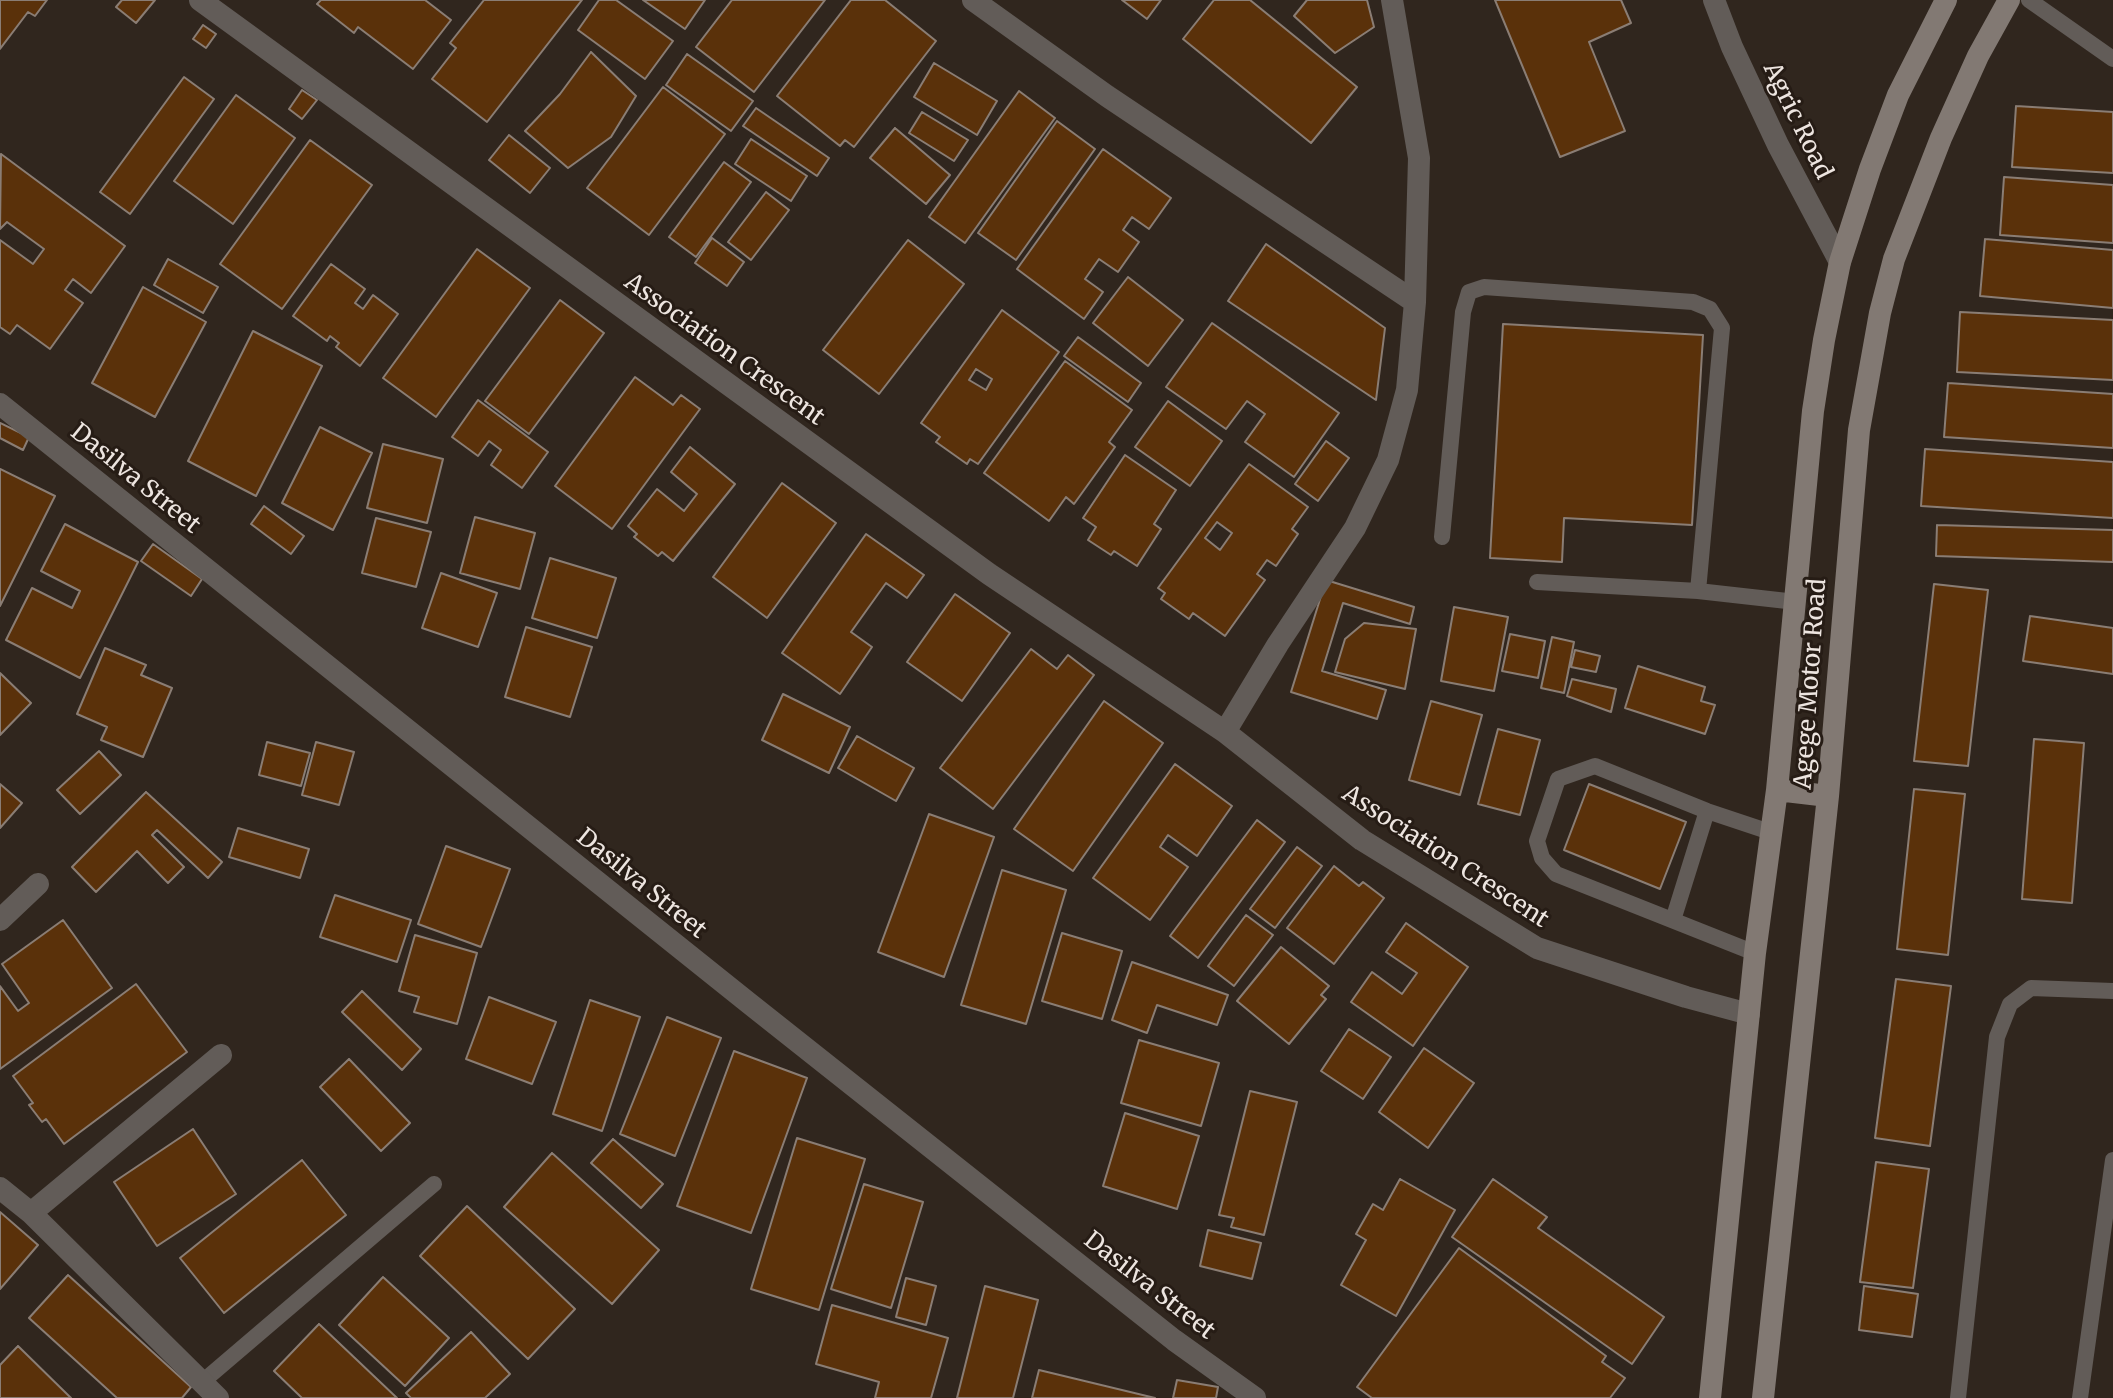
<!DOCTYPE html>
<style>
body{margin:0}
canvas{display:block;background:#30261e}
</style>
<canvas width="2113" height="1398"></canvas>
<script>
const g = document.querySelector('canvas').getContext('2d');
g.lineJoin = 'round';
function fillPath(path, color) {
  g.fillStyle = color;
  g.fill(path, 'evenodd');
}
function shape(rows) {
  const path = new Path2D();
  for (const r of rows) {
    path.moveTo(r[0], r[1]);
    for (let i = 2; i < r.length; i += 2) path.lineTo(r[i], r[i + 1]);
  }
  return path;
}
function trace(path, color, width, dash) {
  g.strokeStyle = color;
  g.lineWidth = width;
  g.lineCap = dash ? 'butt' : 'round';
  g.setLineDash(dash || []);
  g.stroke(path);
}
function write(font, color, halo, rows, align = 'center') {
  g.font = font + ' Merriweather,serif';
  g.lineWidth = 6;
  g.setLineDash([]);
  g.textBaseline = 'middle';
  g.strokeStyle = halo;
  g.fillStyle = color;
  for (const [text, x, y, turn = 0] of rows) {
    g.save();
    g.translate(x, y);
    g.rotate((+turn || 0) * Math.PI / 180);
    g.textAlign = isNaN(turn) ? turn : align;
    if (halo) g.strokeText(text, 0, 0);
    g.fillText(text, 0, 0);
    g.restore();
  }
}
const building = shape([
 [0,0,47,0,35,16,28,12,0,49,0,0],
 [122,0,155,0,136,23,116,7,122,0],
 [321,0,425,0,451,20,413,69,358,27,354,33,317,4,321,0],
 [484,0,582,0,487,122,432,79,456,48,450,43,484,0],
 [599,0,616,0,673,41,645,79,578,30,599,0],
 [643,0,705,0,685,29,643,0],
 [732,0,825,0,754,92,696,47,732,0],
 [851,0,885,0,936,41,854,147,845,140,840,146,777,96,851,0],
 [1122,0,1161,0,1147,19,1122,0],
 [1214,0,1250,0,1357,87,1311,143,1183,39,1214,0],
 [1307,0,1367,0,1374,27,1335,53,1294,16,1307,0],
 [1495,0,1621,0,1631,23,1589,42,1625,131,1560,157,1495,0],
 [203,25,216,34,206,48,193,39,203,25],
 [591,52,636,96,611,137,568,168,525,131,560,94,591,52],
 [687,54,753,101,731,131,666,85,687,54],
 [934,63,997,101,977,135,914,97,934,63],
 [184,77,214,99,130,214,100,192,184,77],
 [663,87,725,134,649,235,587,188,663,87],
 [302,90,317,100,302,119,289,109,302,90],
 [1019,91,1055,118,965,243,929,217,1019,91],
 [236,95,295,138,233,224,174,181,236,95],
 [2016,106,2113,112,2113,173,2012,167,2016,106],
 [756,108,829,158,817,176,743,126,756,108],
 [922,112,968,140,954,161,909,133,922,112],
 [1057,121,1095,149,1016,260,978,233,1057,121],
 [895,128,950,175,926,204,870,158,895,128],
 [509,135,550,168,530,193,489,160,509,135],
 [751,139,807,176,791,201,735,164,751,139],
 [310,140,372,185,282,309,220,264,310,140],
 [1103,149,1171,198,1149,229,1132,217,1123,230,1139,242,1118,272,1099,259,1085,279,1103,292,1084,319,1017,269,1103,149],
 [1,154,125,246,91,293,73,279,65,290,83,303,50,349,17,325,10,334,0,327,0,240,33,264,44,249,7,222,0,229,1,154],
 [724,162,751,182,696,257,669,237,724,162],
 [2004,177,2113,185,2113,243,2000,235,2004,177],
 [766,192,789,210,751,260,728,242,766,192],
 [712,238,744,262,727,286,695,263,712,238],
 [1985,239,2113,250,2113,308,1980,296,1985,239],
 [908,240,964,284,879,394,823,350,908,240],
 [1266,244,1385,328,1376,400,1228,301,1266,244],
 [477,249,530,288,436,417,383,378,477,249],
 [168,259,218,287,203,313,154,285,168,259],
 [331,264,365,289,355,303,363,309,373,295,398,314,360,366,336,347,339,343,330,336,327,341,293,316,331,264],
 [1128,277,1183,320,1148,366,1093,323,1128,277],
 [143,287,206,322,155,417,92,383,143,287],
 [560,300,604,333,529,434,485,401,560,300],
 [1002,310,1059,352,978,464,970,459,967,464,936,442,940,437,921,423,1002,310],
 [976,369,992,379,986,390,969,380,976,369],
 [1960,312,2113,320,2113,380,1957,372,1960,312],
 [1212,323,1339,413,1294,477,1245,442,1265,414,1247,401,1226,429,1166,387,1212,323],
 [1503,324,1703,335,1692,525,1564,518,1562,562,1490,558,1503,324],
 [253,331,322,366,256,496,188,461,253,331],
 [1078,337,1141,383,1128,402,1064,356,1078,337],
 [1065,361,1132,410,1109,442,1115,447,1074,504,1066,497,1049,521,984,473,1065,361],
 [635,377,673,405,681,395,700,409,612,529,555,486,635,377],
 [1948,383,2113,394,2113,448,1944,437,1948,383],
 [478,400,548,452,522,488,491,465,501,450,489,441,478,456,452,437,478,400],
 [1168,401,1222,441,1190,486,1135,447,1168,401],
 [0,423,29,437,23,450,0,438,0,423],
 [320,427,372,453,333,530,282,503,320,427],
 [1326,441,1349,458,1318,501,1295,484,1326,441],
 [383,444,443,459,427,523,367,508,383,444],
 [690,447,735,484,673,561,662,552,658,556,634,537,637,534,628,526,657,489,684,511,697,494,671,472,690,447],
 [1925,449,2113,462,2113,518,1921,506,1925,449],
 [1125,455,1176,490,1154,524,1161,529,1137,566,1114,551,1111,555,1088,540,1096,527,1083,518,1125,455],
 [1249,464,1308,507,1292,529,1298,534,1276,566,1267,560,1257,574,1265,580,1225,636,1193,613,1189,619,1161,599,1165,593,1158,588,1249,464],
 [1217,522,1232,533,1220,550,1205,538,1217,522],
 [0,469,55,496,0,606,0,469],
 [782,483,836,523,767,618,713,577,782,483],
 [264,506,304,536,291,554,251,524,264,506],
 [475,517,535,533,520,589,460,573,475,517],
 [376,518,431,532,416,587,362,573,376,518],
 [65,524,138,562,80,678,6,640,32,588,72,608,80,591,41,571,65,524],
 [1937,525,2113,530,2113,562,1936,556,1937,525],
 [866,534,924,575,907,598,886,583,851,632,872,647,840,694,782,653,866,534],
 [153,544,202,579,191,596,141,561,153,544],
 [550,558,616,578,597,638,532,618,550,558],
 [441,573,497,593,478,647,422,628,441,573],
 [1326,580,1414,607,1410,624,1343,603,1322,671,1386,690,1377,719,1291,692,1326,580],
 [1934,584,1988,590,1968,766,1914,761,1934,584],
 [955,594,1010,633,962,701,907,662,955,594],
 [1454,607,1508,617,1494,691,1441,681,1454,607],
 [2030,616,2113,628,2113,674,2023,661,2030,616],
 [1364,623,1416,629,1405,689,1335,672,1345,639,1364,623],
 [526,627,592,647,570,717,505,697,526,627],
 [1510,634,1545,641,1538,678,1502,671,1510,634],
 [1552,637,1574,642,1564,693,1541,688,1552,637],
 [105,648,146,665,141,675,172,688,143,757,101,740,107,727,77,714,105,648],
 [1031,649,1057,669,1068,655,1094,675,993,809,940,768,1031,649],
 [1575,650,1600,656,1596,672,1571,667,1575,650],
 [1638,666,1705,687,1701,701,1715,705,1705,734,1625,708,1638,666],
 [0,673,31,703,0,735,0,673],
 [1572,679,1616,689,1611,712,1567,696,1572,679],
 [783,694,850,727,829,773,762,740,783,694],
 [1104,701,1163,743,1073,871,1014,829,1104,701],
 [1431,701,1482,715,1460,795,1409,780,1431,701],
 [1498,729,1540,740,1520,815,1478,804,1498,729],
 [857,736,914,768,896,801,838,768,857,736],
 [2034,739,2084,743,2072,903,2022,899,2034,739],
 [267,742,310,753,301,786,259,775,267,742],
 [316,742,354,752,339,805,302,795,316,742],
 [99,751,121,775,80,814,57,790,99,751],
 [1175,764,1232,806,1197,856,1168,835,1160,847,1188,867,1150,920,1093,878,1175,764],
 [0,784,22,803,0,828,0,784],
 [1589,784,1686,822,1660,889,1564,850,1589,784],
 [1914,789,1965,794,1948,955,1897,949,1914,789],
 [146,792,222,862,208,878,157,830,152,835,184,867,168,883,137,851,96,892,72,867,146,792],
 [929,814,994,837,944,977,878,952,929,814],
 [1257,820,1285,842,1198,958,1170,936,1257,820],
 [238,828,309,849,300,878,229,857,238,828],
 [446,846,510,869,481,947,418,924,446,846],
 [1297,847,1322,866,1275,928,1250,909,1297,847],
 [1334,866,1359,886,1363,882,1384,898,1334,964,1287,928,1334,866],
 [1002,870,1066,890,1026,1024,961,1005,1002,870],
 [335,895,411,920,397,962,320,937,335,895],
 [1246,915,1273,935,1234,986,1208,966,1246,915],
 [63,920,112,988,0,1069,0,986,18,1011,29,1003,2,964,63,920],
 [1406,923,1468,967,1413,1046,1351,1002,1372,972,1402,994,1417,973,1386,952,1406,923],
 [1062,933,1122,951,1102,1019,1042,1001,1062,933],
 [415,935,477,953,457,1024,414,1012,419,997,399,991,415,935],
 [1281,947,1329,986,1321,995,1326,999,1289,1044,1237,1001,1281,947],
 [1132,962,1228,995,1217,1025,1157,1005,1147,1033,1112,1020,1132,962],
 [1896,979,1951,986,1930,1146,1875,1138,1896,979],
 [136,984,187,1052,64,1144,46,1119,42,1122,29,1105,33,1103,13,1076,136,984],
 [362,991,421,1049,402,1070,342,1012,362,991],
 [489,997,556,1022,532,1084,466,1059,489,997],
 [590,1000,640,1017,602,1131,553,1114,590,1000],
 [667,1017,721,1038,675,1156,620,1134,667,1017],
 [1349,1029,1391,1057,1363,1099,1321,1071,1349,1029],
 [1139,1040,1219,1063,1201,1126,1121,1103,1139,1040],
 [1424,1048,1474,1083,1428,1148,1379,1112,1424,1048],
 [734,1051,807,1078,751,1233,677,1206,734,1051],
 [349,1059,410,1123,381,1151,320,1087,349,1059],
 [1250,1091,1297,1102,1264,1235,1231,1227,1234,1218,1219,1215,1250,1091],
 [1125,1113,1199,1136,1177,1209,1103,1186,1125,1113],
 [193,1129,236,1194,157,1246,114,1182,193,1129],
 [797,1138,865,1159,819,1310,751,1289,797,1138],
 [613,1139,663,1184,641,1208,591,1163,613,1139],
 [552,1153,659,1250,612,1304,504,1207,552,1153],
 [302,1160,346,1215,224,1313,180,1258,302,1160],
 [1876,1162,1929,1169,1913,1288,1860,1282,1876,1162],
 [1400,1179,1455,1210,1396,1316,1341,1285,1366,1240,1356,1234,1373,1204,1383,1210,1400,1179],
 [1493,1179,1547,1217,1538,1228,1664,1317,1632,1364,1452,1237,1493,1179],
 [864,1184,923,1202,891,1308,831,1289,864,1184],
 [467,1206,575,1309,528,1359,420,1256,467,1206],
 [0,1212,38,1245,0,1289,0,1212],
 [1208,1230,1261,1243,1252,1279,1200,1266,1208,1230],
 [1459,1248,1606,1356,1602,1362,1625,1378,1610,1398,1372,1398,1357,1387,1459,1248],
 [68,1275,191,1387,182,1398,117,1398,29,1318,68,1275],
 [383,1277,449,1338,405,1386,339,1325,383,1277],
 [906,1278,936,1286,926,1325,896,1317,906,1278],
 [985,1286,1038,1300,1013,1398,957,1398,985,1286],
 [1864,1286,1918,1294,1912,1337,1859,1330,1864,1286],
 [832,1305,948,1338,931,1398,875,1398,879,1382,816,1364,832,1305],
 [319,1324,397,1398,302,1398,274,1371,319,1324],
 [471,1332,510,1374,485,1398,411,1398,406,1393,471,1332],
 [18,1346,71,1398,0,1398,0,1365,18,1346],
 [1039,1370,1155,1398,1032,1398,1039,1370],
 [1177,1380,1218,1387,1216,1398,1173,1398,1177,1380]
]);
const service = shape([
 [2029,0,2113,59],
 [1442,537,1463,312,1469,292,1484,287,1693,302,1710,309,1722,328,1698,591],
 [1537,582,1698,591,1796,602],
 [1673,920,1707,811],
 [1755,953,1556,874,1542,858,1537,841,1558,779,1595,766,1707,811,1770,832],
 [201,1383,434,1184],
 [1958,1398,1997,1037,2010,1004,2031,988,2113,991],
 [2080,1398,2113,1160]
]);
const minor = shape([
 [200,0,989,574,1225,732,1362,840,1537,948,1686,997,1749,1014],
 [973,0,1107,96,1415,302],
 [1714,0,1732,47,1778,145,1840,262],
 [0,404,750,1004,1174,1340,1255,1398],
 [1225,732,1278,644,1355,528,1388,460,1407,390,1415,302,1419,158,1392,0],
 [0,920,38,884],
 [0,1188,31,1213,218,1398],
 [31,1213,221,1055]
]);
const secondary = shape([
 [1777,790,1828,796],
 [1710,1398,1755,953,1777,790,1813,411,1824,340,1840,262,1870,169,1898,95,1946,0],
 [1763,1398,1828,796,1859,430,1880,313,1894,259,1941,138,1978,56,2009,0]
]);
const streetNames = [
 ["Agric Road",1797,121,64],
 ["Association Crescent",724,350,36],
 ["Dasilva Street",135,479,39],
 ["Agege Motor Road",1811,684,-86],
 ["Association Crescent",1445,857,33],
 ["Dasilva Street",641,884,39],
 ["Dasilva Street",1149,1286,38]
];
fillPath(building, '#5a310a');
trace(building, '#8a7d74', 2);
trace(service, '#625c58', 16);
trace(minor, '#625c58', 22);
trace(secondary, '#827973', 22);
write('24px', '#ede5e0', '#261c15', streetNames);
</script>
